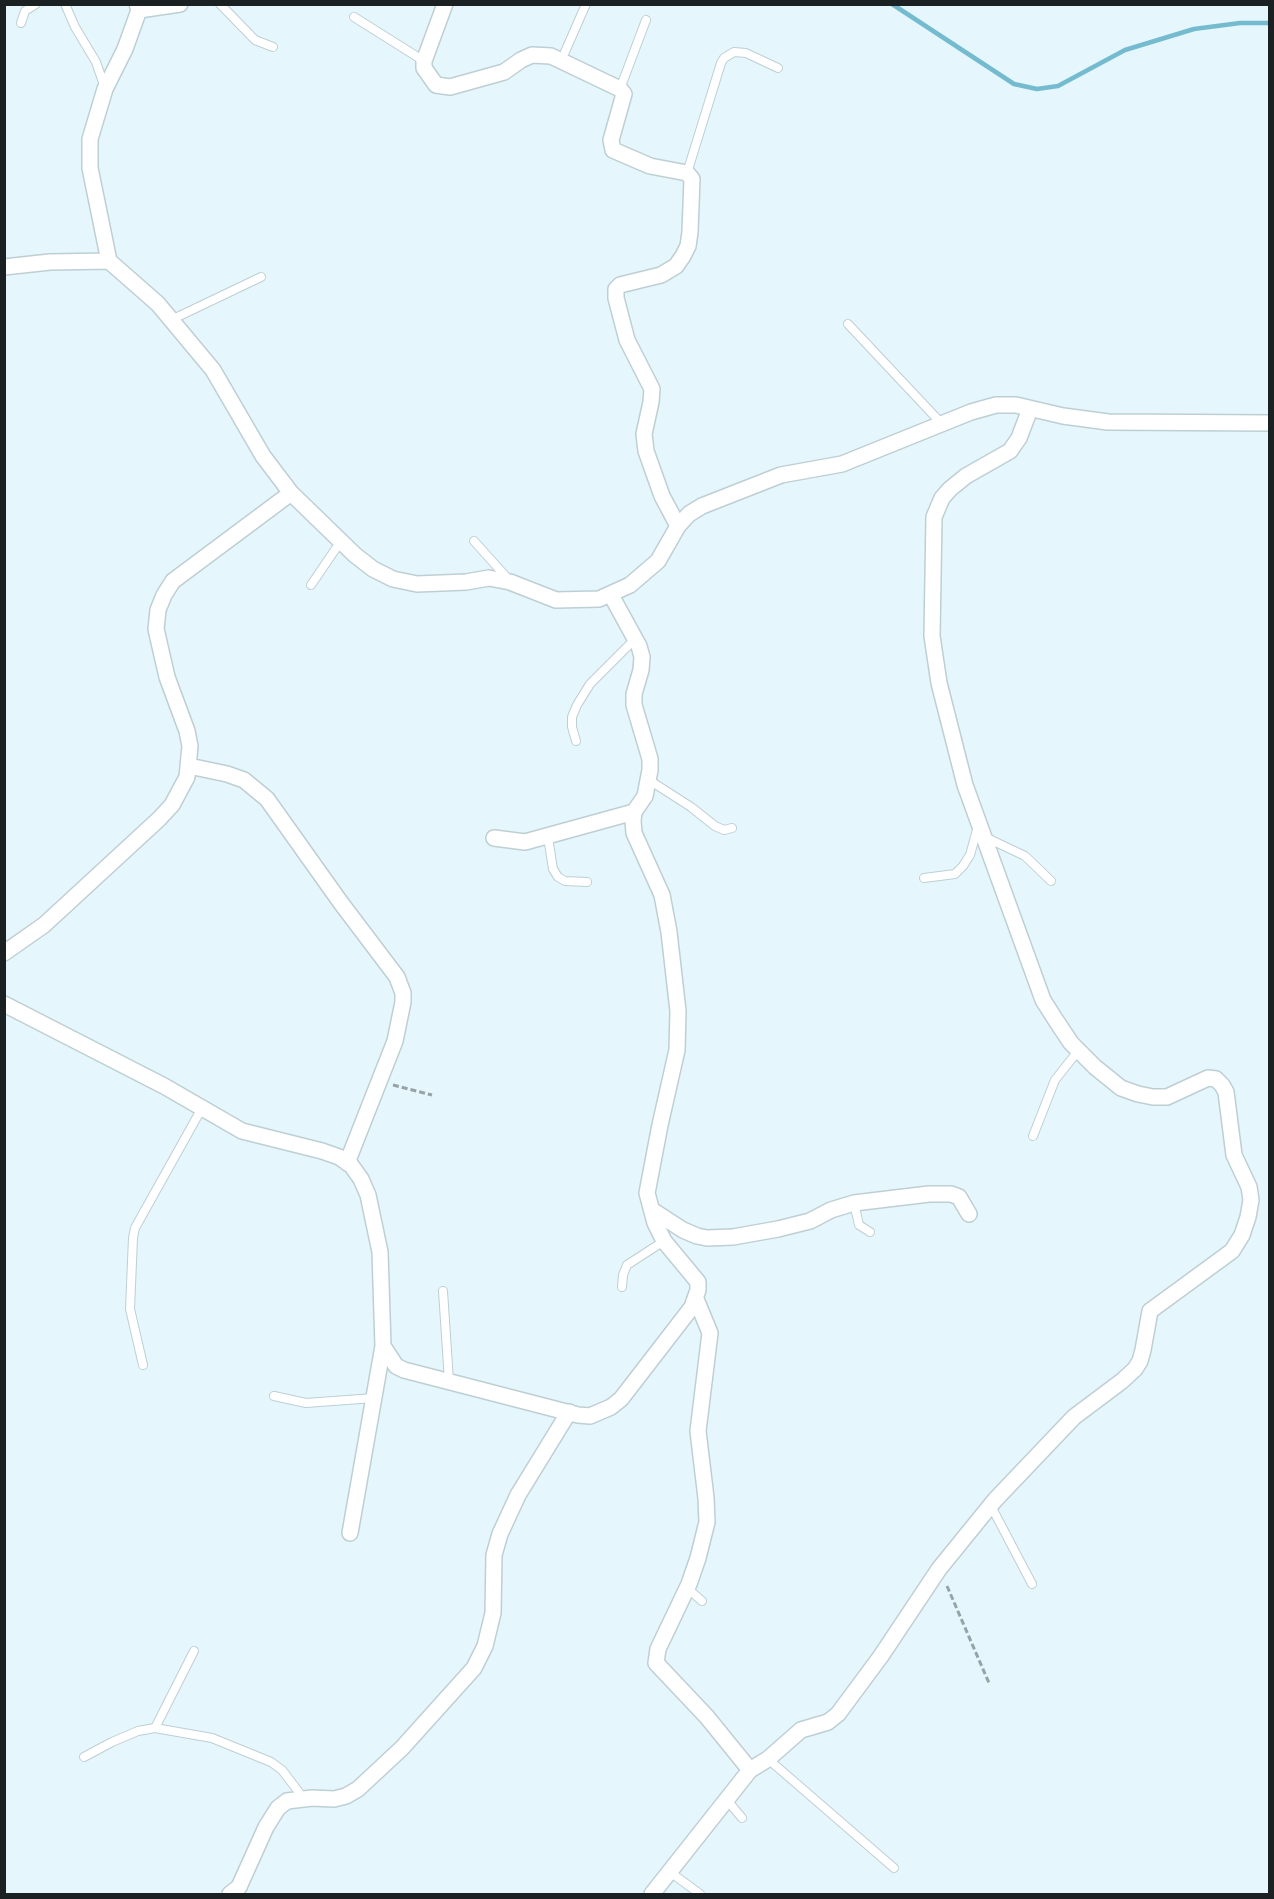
<!DOCTYPE html>
<style>
body{margin:0}
#map{position:relative;width:1274px;height:1899px;overflow:hidden;background:#e5f6fc;font-family:"Nunito Sans",sans-serif}
canvas{display:block}
.frame{position:absolute;inset:0;border:6px solid #1b2123;pointer-events:none}
</style>
<div id="map">
<canvas width="1274" height="1899"></canvas>
<div class="frame"></div>
</div>
<script>
const g = document.querySelector('canvas').getContext('2d');
g.lineJoin = 'round';
function shape(rows) {
  const path = new Path2D();
  for (const r of rows) {
    path.moveTo(r[0], r[1]);
    for (let i = 2; i < r.length; i += 2) path.lineTo(r[i], r[i + 1]);
  }
  return path;
}
function trace(path, color, width, dash) {
  g.strokeStyle = color;
  g.lineWidth = width;
  g.lineCap = dash ? 'butt' : 'round';
  g.setLineDash(dash || []);
  g.stroke(path);
}
const stream = shape([
 [892,4,1014,84,1037,89,1058,86,1125,50,1194,29,1240,23,1270,23]
]);
const path = shape([
 [393,1085,432,1095],
 [947,1586,989,1683]
]);
const lane = shape([
 [65,4,75,27,96,62,105,88],
 [220,4,255,40,273,47],
 [354,17,424,61],
 [21,23,25,11,36,4],
 [561,61,586,4],
 [620,89,646,20],
 [687,173,721,63,724,58,734,52,746,53,778,68],
 [171,320,261,277],
 [848,324,942,424],
 [474,541,509,580],
 [311,585,341,541],
 [576,741,572,727,572,717,577,705,590,684,635,639],
 [649,780,691,807,715,826,724,830,732,828],
 [548,837,553,869,558,877,565,881,587,882],
 [985,837,1025,856,1051,881],
 [924,878,955,874,963,866,970,855,978,826],
 [1033,1136,1055,1080,1078,1051],
 [854,1203,859,1225,870,1232],
 [622,1287,623,1275,627,1265,664,1241],
 [443,1291,449,1381],
 [143,1365,130,1309,133,1238,135,1228,202,1108],
 [274,1396,306,1403,374,1398],
 [991,1506,1032,1584],
 [687,1588,702,1601],
 [155,1728,194,1651],
 [84,1757,112,1742,138,1731,155,1728,212,1738,271,1762,282,1770,304,1799],
 [768,1759,894,1868],
 [727,1800,742,1818],
 [670,1872,700,1894]
]);
const street = shape([
 [445,4,424,61,424,68,436,85,450,87,504,72,521,60,532,55,551,56,620,89,624,94,611,140,613,150,650,166,687,173,692,179,690,232,688,246,683,256,676,266,661,275,620,285,616,289,616,298,627,340,652,389,651,402,644,434,646,451,662,496,678,526],
 [139,10,180,4],
 [109,261,90,168,90,139,105,89,125,49,139,10,137,4],
 [4,267,50,262,109,261,158,304,213,370,263,456,291,493,355,555,373,569,393,579,417,584,466,582,489,578,510,582,556,600,599,599,630,585,658,561,678,526,689,514,702,506,781,475,842,464,971,412,996,405,1016,405,1063,416,1108,422,1270,423],
 [189,766,227,774,244,780,267,799,341,903,397,977,403,993,403,1002,395,1041,347,1163],
 [494,838,525,842,634,812],
 [4,953,44,925,159,819,172,805,187,777,190,746,187,731,167,677,156,629,158,610,164,595,173,581,291,493],
 [4,1004,164,1086,242,1131,322,1151,339,1157,351,1165,361,1179,368,1195,380,1252,383,1346,396,1366,404,1370,578,1415,590,1416,611,1407,621,1399,692,1307,698,1290,698,1282,664,1241,655,1223,647,1193,660,1125,677,1050,678,1011,669,932,662,895,634,833,633,821,634,812,645,796,650,770,650,759,634,705,634,694,641,670,642,657,639,646,611,595],
 [652,1210,683,1230,697,1236,707,1238,733,1237,778,1229,810,1221,831,1210,854,1203,929,1194,951,1194,959,1197,969,1214],
 [696,1299,710,1333,698,1431,706,1498,707,1522,698,1558,689,1584,658,1649,656,1663,707,1717,750,1770],
 [350,1533,383,1346],
 [230,1894,239,1887,266,1827,278,1808,287,1801,312,1798,334,1799,346,1796,358,1789,402,1748,474,1668,485,1646,493,1613,494,1555,500,1534,518,1495,569,1412],
 [652,1894,750,1770,768,1759,801,1730,828,1722,838,1714,881,1656,939,1569,995,1500,1074,1417,1122,1381,1135,1369,1140,1361,1143,1350,1150,1311,1232,1251,1242,1235,1248,1217,1251,1200,1249,1187,1234,1155,1226,1092,1222,1085,1216,1079,1208,1078,1167,1097,1153,1097,1138,1094,1121,1088,1095,1067,1071,1043,1055,1019,1043,1000,965,785,939,683,932,636,934,517,942,498,950,489,966,476,1010,451,1019,438,1030,409]
]);
trace(stream, '#74bbd0', 4.5);
trace(lane, '#becfd4', 10);
trace(street, '#becfd4', 18);
trace(path, '#96a3a7', 3, [6, 3]);
trace(lane, '#fff', 8);
trace(street, '#fff', 15);
</script>
